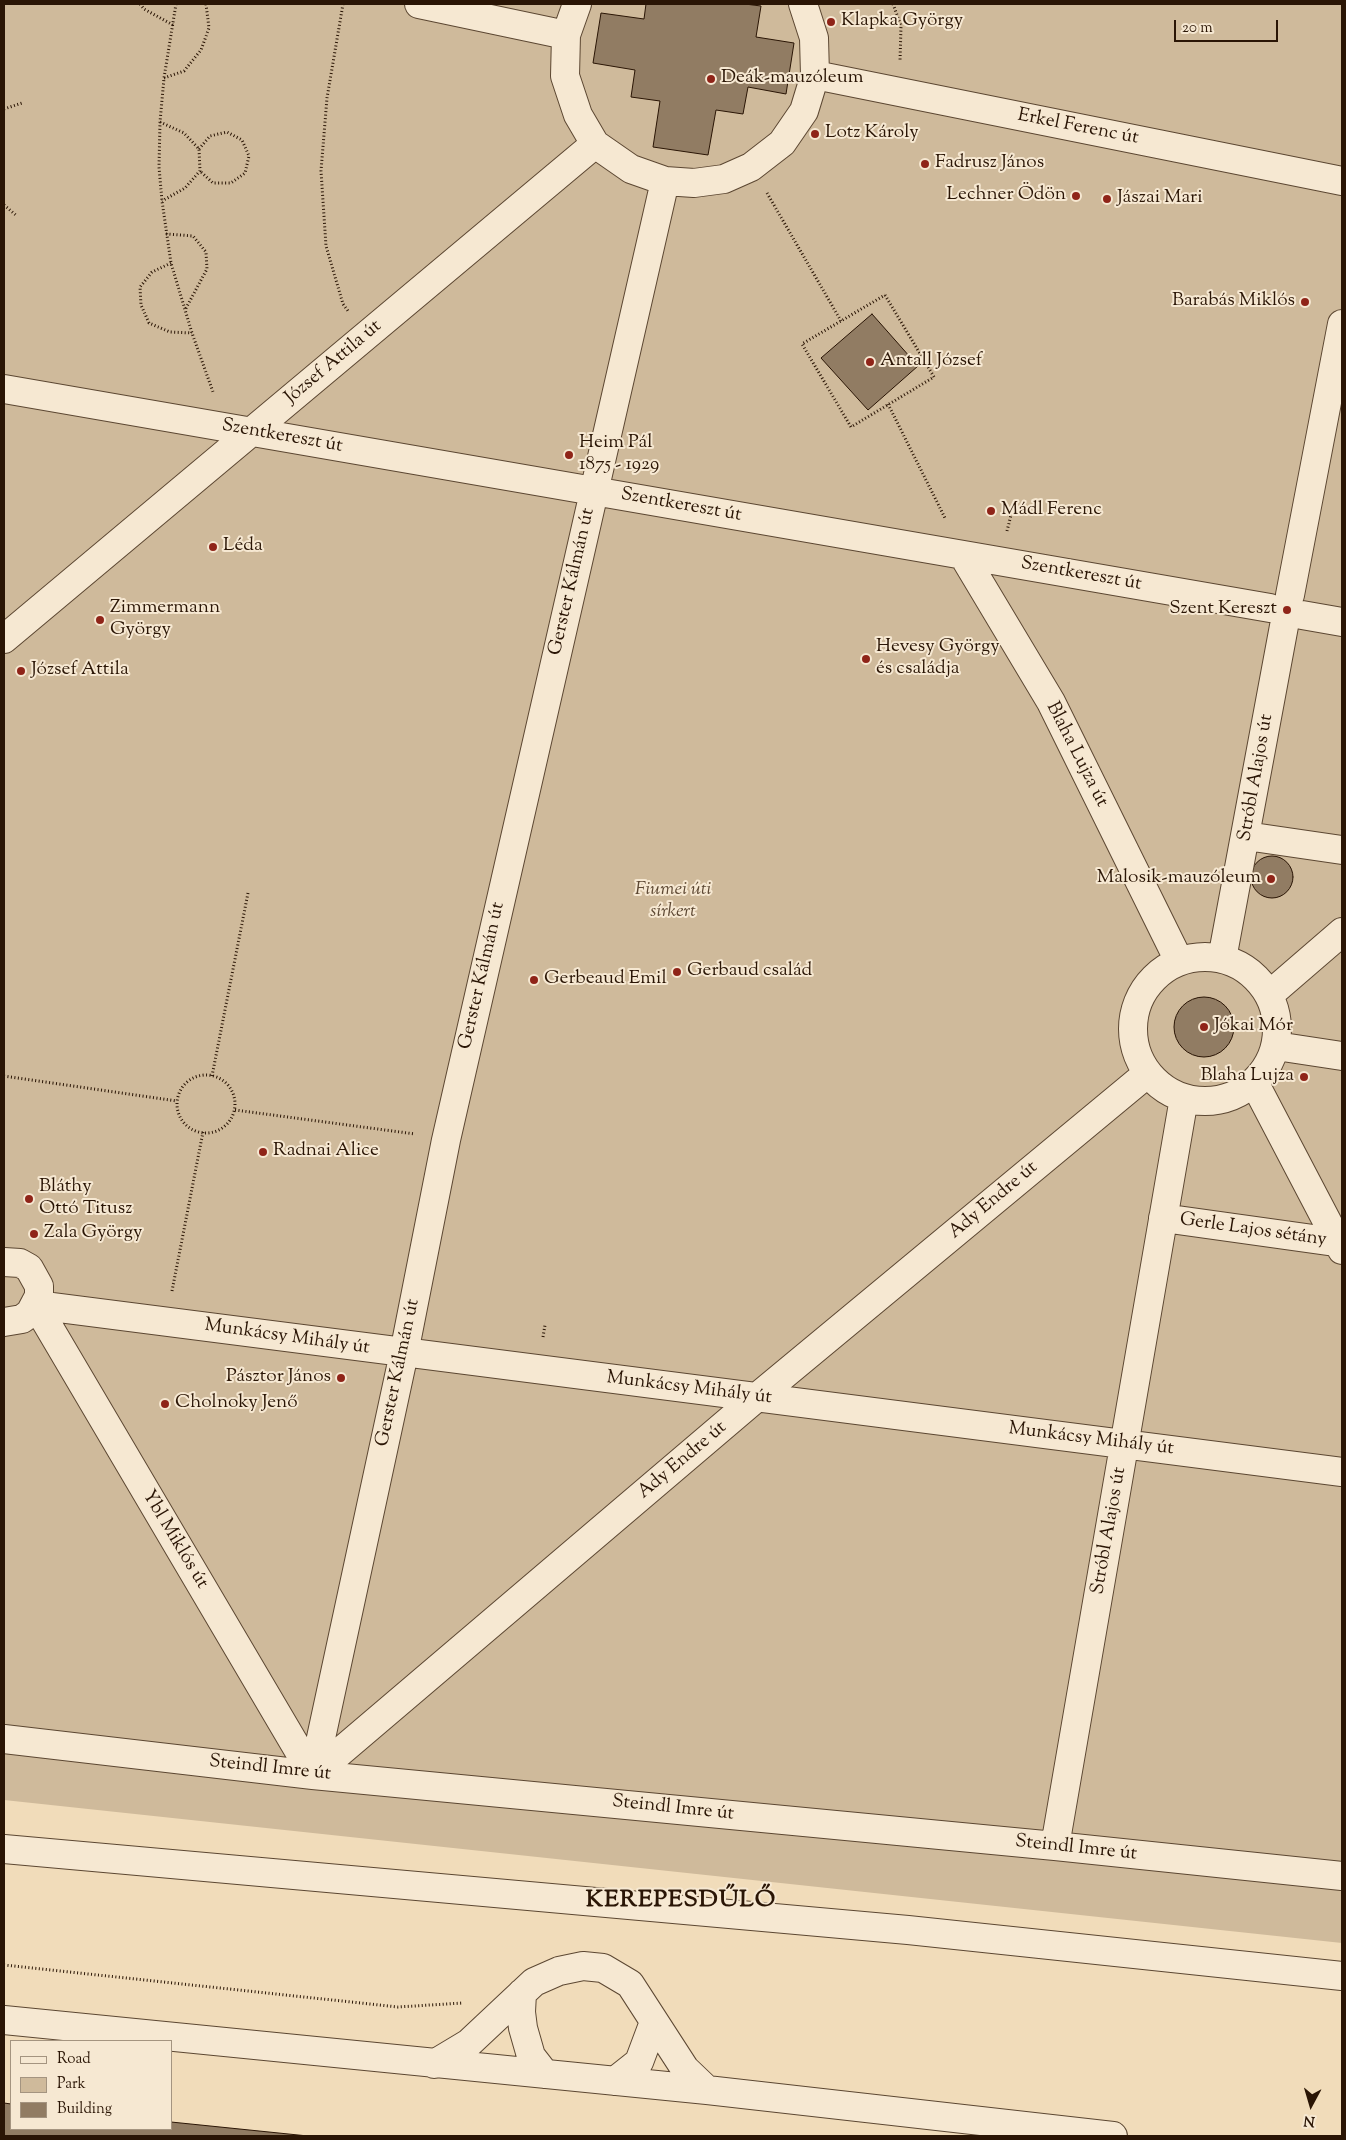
<!DOCTYPE html>
<meta charset="utf-8">
<style>
body{margin:0}
#map{position:relative;width:1346px;height:2140px;overflow:hidden;background:#f1dcba;font-family:"Sorts Mill Goudy",serif}
canvas{display:block}
.frame{position:absolute;inset:0;border:5px solid #2a1505;pointer-events:none}
.legend{position:absolute;left:10px;top:2040px;width:162px;height:90px;box-sizing:border-box;background:#f6e8d2;border:1px solid #a49480;margin:0;padding:6px 9px;list-style:none;font-size:15px;color:#2a1505}
.legend li{display:flex;align-items:center;gap:10px;height:25px}
.legend b{width:25px;border:1px solid #a49480}
.north{position:absolute;left:1286px;top:2080px;width:50px;height:50px;-webkit-text-stroke:4px #f6e8d2;paint-order:stroke;rotate:186deg;font-size:14px;font-weight:700;line-height:20px;text-align:center;color:#2a1505}
.north::after{content:'';display:block;margin:auto;width:18px;height:22px;background:#2a1505;clip-path:polygon(50% 0,100% 100%,50% 72%,0 100%)}
.scale{position:absolute;left:1174px;top:20px;width:104px;height:22px;box-sizing:border-box;border:2px solid #2a1505;border-top:0;padding-left:6px;font-size:15px;line-height:18px;white-space:nowrap;color:#2a1505;-webkit-text-stroke:4px #f6e8d2;paint-order:stroke}
</style>
<div id="map">
<canvas width="1346" height="2140"></canvas>
<div class="frame"></div>
<ul class="legend">
<li><b style="height:6px;background:#f6e8d2"></b>Road</li>
<li><b style="height:14px;background:#cfba9b"></b>Park</li>
<li><b style="height:14px;background:#917c63"></b>Building</li>
</ul>
<div class="north">N</div>
<div class="scale">20 m</div>
</div>
<script>
const g = document.querySelector('canvas').getContext('2d');
g.lineJoin = 'round';
function fillPath(path, color) {
  g.fillStyle = color;
  g.fill(path, 'evenodd');
}
function shape(rows) {
  const path = new Path2D();
  for (const r of rows) {
    if (r.length === 3) {
      path.moveTo(r[0] + r[2], r[1]);
      path.arc(r[0], r[1], r[2], 0, 2 * Math.PI);
      continue;
    }
    path.moveTo(r[0], r[1]);
    for (let i = 2; i < r.length; i += 2) path.lineTo(r[i], r[i + 1]);
  }
  return path;
}
function trace(path, color, width, dash) {
  g.strokeStyle = color;
  g.lineWidth = width;
  g.lineCap = dash ? 'butt' : 'round';
  g.setLineDash(dash || []);
  g.stroke(path);
}
function write(font, color, halo, rows, align = 'center') {
  g.font = font + ' "Sorts Mill Goudy",serif';
  g.lineWidth = 4;
  g.setLineDash([]);
  g.textBaseline = 'middle';
  g.strokeStyle = halo;
  g.fillStyle = color;
  for (const [text, x, y, turn = 0] of rows) {
    g.save();
    g.translate(x, y);
    g.rotate((+turn || 0) * Math.PI / 180);
    g.textAlign = isNaN(turn) ? turn : align;
    if (halo) g.strokeText(text, 0, 0);
    g.fillText(text, 0, 0);
    g.restore();
  }
}
const green = shape([
 [4,4,1342,4,1342,1943,4,1800]
]);
const building = shape([
 [646,4,745,4,761,6,756,37,794,43,786,94,748,87,743,114,716,110,708,155,653,147,660,101,631,97,635,70,593,63,601,13,644,19,646,4],
 [872,314,918,366,868,410,821,358,872,314],
 [1272,877,21],
 [1204,1027,30],
 [4,2103,11,2104,11,2129,171,2129,171,2122,308,2136,4,2136,4,2103]
]);
const path = shape([
 [140,4,144,9,173,25],
 [176,4,164,78,160,122,159,167,162,201,171,263,192,333,213,392],
 [343,4,327,98,321,171,326,246,343,304,348,311],
 [893,4,901,26,900,61],
 [164,78,184,71,201,50,209,28,206,4],
 [4,109,22,103],
 [160,122,184,133,199,149,200,171,185,188,162,201],
 [199,149,210,136,227,132,242,140,249,156,245,173,231,183,213,183,200,171],
 [767,193,841,321],
 [4,205,17,216],
 [166,234,193,236,206,252,207,269,185,310],
 [171,263,152,272,140,287,141,305,149,323,170,332,192,333],
 [885,295,934,377,851,427,802,344,885,295],
 [888,404,945,518],
 [1007,531,1013,507],
 [206,1104,29],
 [4,1076,177,1101],
 [212,1076,248,893],
 [235,1110,415,1134],
 [172,1291,203,1132],
 [543,1337,545,1325],
 [4,1965,398,2007,463,2003]
]);
const minor = shape([
 [419,4,566,35],
 [577,4,566,35,565,76,578,115,595,144,631,169,665,181,694,183,724,179,751,167,782,143,804,111,815,75,814,38,803,4],
 [815,75,1342,181],
 [4,389,1270,608],
 [963,555,1051,702,1179,961],
 [1290,595,1342,324],
 [1302,615,1342,622],
 [4,639,595,144],
 [1246,836,1342,850],
 [1205,1029,72],
 [1222,959,1284,626],
 [1269,995,1342,932],
 [1276,1046,1342,1056],
 [1254,1082,1342,1250],
 [1163,1218,1342,1243],
 [4,1262,20,1263,29,1268,39,1286,39,1296,30,1313,22,1319,4,1322],
 [36,1305,1342,1472],
 [36,1305,313,1775],
 [4,1739,313,1775,1055,1846,1342,1876],
 [313,1775,404,1353,446,1140,665,181],
 [313,1775,756,1398,1148,1073],
 [1055,1846,1184,1098],
 [4,1849,908,1930,1342,1976],
 [522,1993,521,2012,523,2028,531,2056,545,2074],
 [4,2020,707,2090,1113,2136],
 [434,2064,469,2043,534,1982,559,1971,583,1966,603,1968,630,1984,685,2069,707,2090],
 [615,2081,639,2062,654,2022]
]);
const markers = [
 [831,22,5,"#8f2418"],
 [711,79,5,"#8f2418"],
 [815,134,5,"#8f2418"],
 [925,164,5,"#8f2418"],
 [1076,196,5,"#8f2418"],
 [1107,199,5,"#8f2418"],
 [1305,302,5,"#8f2418"],
 [870,362,5,"#8f2418"],
 [569,455,5,"#8f2418"],
 [991,511,5,"#8f2418"],
 [213,547,5,"#8f2418"],
 [1287,610,5,"#8f2418"],
 [100,620,5,"#8f2418"],
 [866,659,5,"#8f2418"],
 [21,671,5,"#8f2418"],
 [1271,879,5,"#8f2418"],
 [677,972,5,"#8f2418"],
 [534,980,5,"#8f2418"],
 [1204,1027,5,"#8f2418"],
 [1304,1077,5,"#8f2418"],
 [263,1152,5,"#8f2418"],
 [29,1199,5,"#8f2418"],
 [34,1234,5,"#8f2418"],
 [341,1378,5,"#8f2418"],
 [165,1404,5,"#8f2418"]
];
const poiNames = [
 ["Klapka György",841,22],
 ["Deák-mauzóleum",721,79],
 ["Lotz Károly",825,134],
 ["Fadrusz János",935,164],
 ["Lechner Ödön",1066,196,"right"],
 ["Jászai Mari",1117,199],
 ["Barabás Miklós",1295,302,"right"],
 ["Antall József",880,362],
 ["Heim Pál",579,444],
 ["1875 - 1929",579,466],
 ["Mádl Ferenc",1001,511],
 ["Léda",223,547],
 ["Zimmermann",110,609],
 ["György",110,631],
 ["Szent Kereszt",1277,610,"right"],
 ["Hevesy György",876,648],
 ["és családja",876,670],
 ["József Attila",31,671],
 ["Malosik-mauzóleum",1261,879,"right"],
 ["Gerbaud család",687,972],
 ["Gerbeaud Emil",544,980],
 ["Jókai Mór",1214,1027],
 ["Blaha Lujza",1294,1077,"right"],
 ["Radnai Alice",273,1152],
 ["Bláthy",39,1188],
 ["Ottó Titusz",39,1210],
 ["Zala György",44,1234],
 ["Pásztor János",331,1378,"right"],
 ["Cholnoky Jenő",175,1404]
];
const streetNames = [
 ["Erkel Ferenc út",1078,128,11],
 ["József Attila út",334,363,-40],
 ["Szentkereszt út",282,437,10],
 ["Szentkereszt út",681,506,10],
 ["Szentkereszt út",1081,575,10],
 ["Gerster Kálmán út",573,582,-77],
 ["Blaha Lujza út",1076,755,63],
 ["Stróbl Alajos út",1257,778,-80],
 ["Gerster Kálmán út",483,976,-77],
 ["Ady Endre út",994,1201,-40],
 ["Gerle Lajos sétány",1253,1231,8],
 ["Munkácsy Mihály út",287,1338,8],
 ["Gerster Kálmán út",399,1373,-78],
 ["Munkácsy Mihály út",689,1389,7],
 ["Munkácsy Mihály út",1091,1440,7],
 ["Ady Endre út",683,1461,-40],
 ["Stróbl Alajos út",1110,1531,-80],
 ["Ybl Miklós út",174,1540,59],
 ["Steindl Imre út",270,1769,6],
 ["Steindl Imre út",673,1809,6],
 ["Steindl Imre út",1076,1849,6]
];
const parkNames = [
 ["Fiumei úti",673,891],
 ["sírkert",673,913]
];
const districtNames = [
 ["KEREPESDŰLŐ",681,1902]
];
fillPath(green, '#cfba9b');
fillPath(building, '#917c63');
trace(building, '#2a1505', 1);
trace(minor, '#5c4732', 30);
trace(path, '#2a1505', 3, [1, 2.5]);
trace(minor, '#f6e8d2', 28);
for (const [x, y, r, color] of markers) {
  const dot = new Path2D();
  dot.arc(x, y, r, 0, 2 * Math.PI);
  g.fillStyle = color;
  g.fill(dot);
  trace(dot, '#f6e8d2', 2);
}
write('19px', '#2a1505', '#f6e8d2', poiNames, 'left');
write('19px', '#2a1505', '#f6e8d2', streetNames);
write('italic 19px', '#5c4732', '#f6e8d2', parkNames);
g.letterSpacing = '1px';
write('bold 24px', '#2a1505', '#f6e8d2', districtNames);
g.letterSpacing = '0px';
</script>
